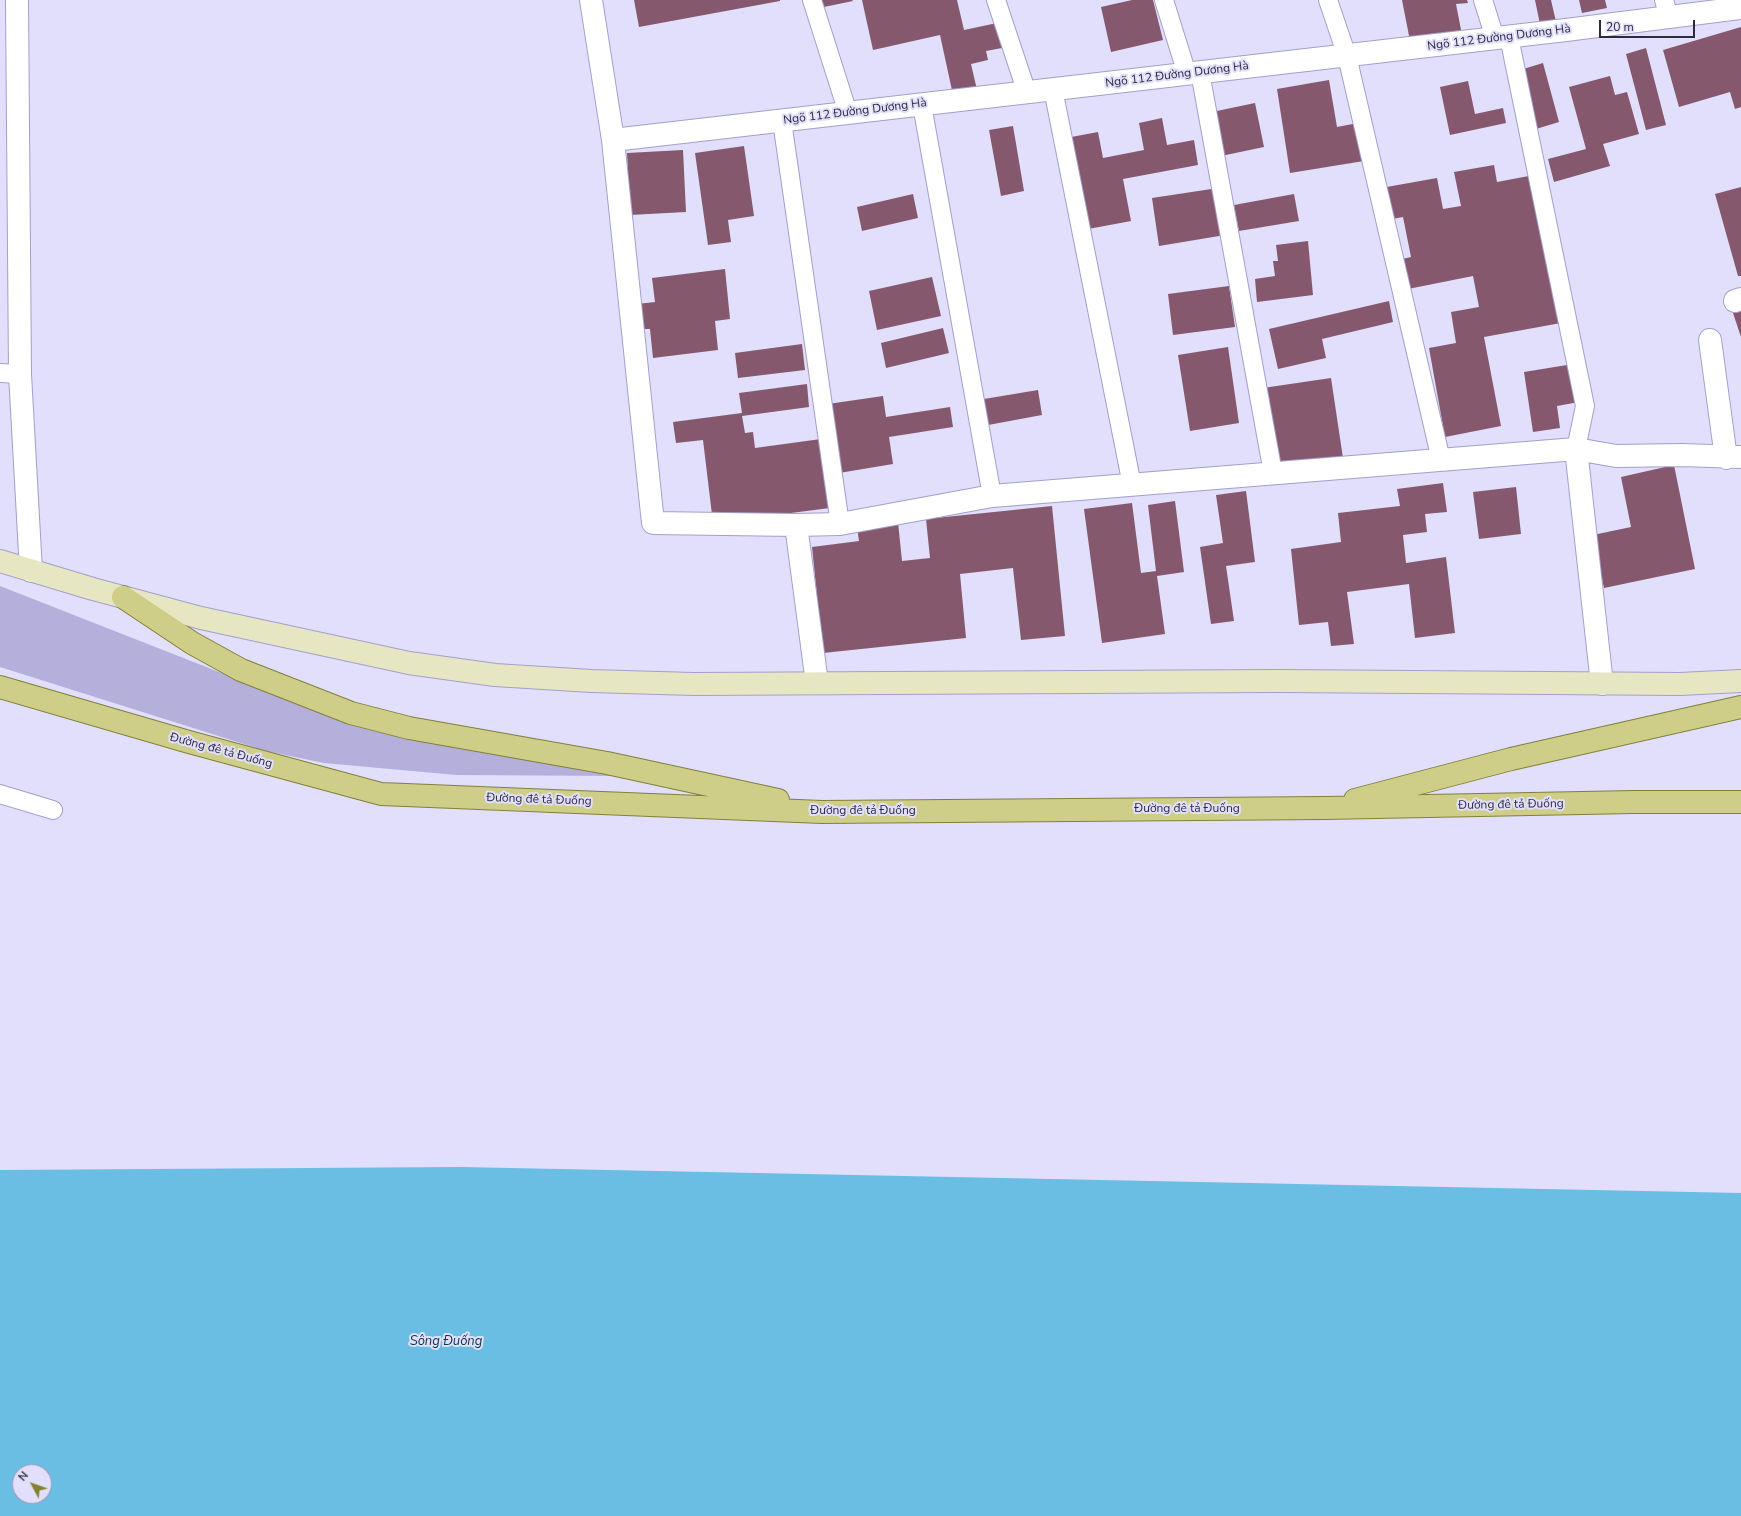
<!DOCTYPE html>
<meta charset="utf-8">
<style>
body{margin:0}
#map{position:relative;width:1741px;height:1516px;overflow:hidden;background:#e1dffc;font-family:"Nunito Sans",sans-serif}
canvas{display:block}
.north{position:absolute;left:12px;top:1464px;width:40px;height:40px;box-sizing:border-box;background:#e1dffc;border:1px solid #9997b0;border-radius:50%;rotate:311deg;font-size:11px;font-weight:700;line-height:16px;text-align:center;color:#2d2b3d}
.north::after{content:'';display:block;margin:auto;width:14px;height:18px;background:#83832d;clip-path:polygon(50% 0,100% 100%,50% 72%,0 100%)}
.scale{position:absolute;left:1599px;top:20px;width:96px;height:18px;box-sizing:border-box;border:2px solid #2d2b3d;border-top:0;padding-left:5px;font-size:12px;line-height:14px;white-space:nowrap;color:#2d2b3d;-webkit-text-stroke:3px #e1dffc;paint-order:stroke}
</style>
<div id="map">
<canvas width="1741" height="1516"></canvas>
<div class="north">N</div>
<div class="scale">20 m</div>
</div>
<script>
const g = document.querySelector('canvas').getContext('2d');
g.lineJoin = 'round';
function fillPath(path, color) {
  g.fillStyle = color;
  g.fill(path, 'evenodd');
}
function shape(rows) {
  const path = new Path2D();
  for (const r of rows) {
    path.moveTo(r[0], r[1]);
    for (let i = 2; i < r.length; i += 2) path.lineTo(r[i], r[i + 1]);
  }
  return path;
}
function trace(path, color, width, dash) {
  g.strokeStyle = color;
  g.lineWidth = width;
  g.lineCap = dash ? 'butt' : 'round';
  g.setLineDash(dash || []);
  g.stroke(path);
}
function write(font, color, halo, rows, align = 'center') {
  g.font = font + ' "Nunito Sans",sans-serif';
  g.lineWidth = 4;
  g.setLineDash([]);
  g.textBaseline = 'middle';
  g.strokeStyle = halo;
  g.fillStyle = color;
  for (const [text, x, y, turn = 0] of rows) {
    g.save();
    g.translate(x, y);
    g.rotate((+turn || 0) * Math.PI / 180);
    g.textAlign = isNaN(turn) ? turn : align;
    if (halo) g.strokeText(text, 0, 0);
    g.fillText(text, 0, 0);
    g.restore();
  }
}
const green = shape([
 [0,586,242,681,621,776,456,775,324,763,266,751,0,667]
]);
const water = shape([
 [461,1167,1741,1193,1741,1516,0,1516,0,1170],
 [20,1472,44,1472,44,1496,20,1496]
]);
const building = shape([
 [634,0,780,0,780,1,639,27],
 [818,0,852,0,853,1,819,8],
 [862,0,957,0,964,30,997,23,1002,48,986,51,988,60,971,64,977,90,953,95,940,35,873,50],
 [1132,0,1153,0,1163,40,1111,52,1101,7],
 [1402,0,1467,0,1468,3,1456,4,1462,35,1411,46],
 [1535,0,1551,0,1557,26,1541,29],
 [1579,0,1605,0,1607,8,1582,13],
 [1741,27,1741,107,1735,109,1730,92,1679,107,1663,50],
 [1646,48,1666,125,1646,130,1626,54],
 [1543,63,1559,122,1536,129,1520,70],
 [1610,76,1615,95,1627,92,1639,134,1603,144,1610,166,1554,182,1548,159,1586,149,1569,87],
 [1329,80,1337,127,1358,123,1364,161,1290,173,1277,89],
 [1468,81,1475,114,1503,108,1506,123,1450,135,1440,87],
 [1255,103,1264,147,1221,156,1212,112],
 [1162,118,1167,145,1194,140,1198,165,1123,179,1131,221,1083,230,1066,138,1098,132,1103,158,1144,150,1139,123],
 [1013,126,1024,191,1001,196,989,130],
 [744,146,754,216,728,220,731,242,708,245,695,153],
 [683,150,686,212,630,215,627,153],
 [1494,165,1497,182,1534,175,1561,323,1484,337,1501,426,1445,437,1429,348,1456,343,1451,312,1479,307,1473,276,1403,290,1398,260,1411,257,1403,217,1387,220,1381,188,1437,178,1443,209,1461,206,1454,172],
 [1741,187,1741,276,1738,276,1715,194],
 [1218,188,1225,235,1159,246,1152,198],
 [913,194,918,218,862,231,857,207],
 [1294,194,1299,221,1239,231,1234,205],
 [1308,241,1313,295,1257,302,1255,279,1275,276,1273,261,1278,261,1276,245],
 [725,269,730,319,715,321,718,350,653,358,650,329,640,329,637,304,655,302,652,278],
 [932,277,941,316,877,330,869,291],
 [1229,286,1235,327,1173,335,1168,294],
 [1389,301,1393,322,1322,339,1326,358,1278,369,1269,329],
 [1741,311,1741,337,1733,313],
 [943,328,949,353,886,368,881,343],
 [802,344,805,370,738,378,735,353],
 [1228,347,1239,423,1190,431,1178,355],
 [1573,364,1579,402,1557,406,1560,428,1533,432,1524,372],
 [1331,378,1343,458,1275,468,1263,388],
 [807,384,809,407,742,416,745,433,753,432,755,448,821,439,830,508,713,523,703,440,676,443,673,422,742,413,739,393],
 [1038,390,1042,415,988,425,984,399],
 [883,396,886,417,950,407,953,427,889,437,893,464,839,473,828,404],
 [1674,465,1695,569,1604,588,1593,535,1631,527,1621,477],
 [1443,483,1447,512,1425,514,1427,532,1403,535,1406,563,1446,557,1455,633,1415,638,1409,584,1347,592,1354,644,1331,646,1328,622,1299,625,1291,549,1341,542,1338,513,1400,506,1397,489],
 [1516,487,1521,534,1479,539,1473,492],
 [1246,491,1255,562,1226,566,1234,621,1211,624,1200,547,1223,543,1216,495],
 [1175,501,1184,572,1157,576,1165,634,1102,643,1084,509,1132,503,1141,573,1156,571,1148,505],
 [1052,506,1065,636,1021,640,1013,568,960,574,966,638,823,653,812,547,859,541,857,527,898,522,902,561,930,558,926,519]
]);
const lane = shape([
 [812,0,848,113],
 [996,0,1027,93],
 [1164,0,1187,74],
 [1328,0,1347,56,1441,460],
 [1483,0,1495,38],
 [1664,0,1669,17],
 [1509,37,1585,406,1576,449],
 [1200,72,1273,473],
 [1053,89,1132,485],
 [922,105,992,496],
 [782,121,840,524],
 [0,373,20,374],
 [0,794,53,810]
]);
const street = shape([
 [17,0,20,374,31,571],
 [591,0,613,140,653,523,796,525,840,524,992,496,1576,449,1616,456,1682,455,1741,457],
 [613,140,1566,30,1741,8],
 [1735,301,1741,299],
 [1710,340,1726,458],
 [1576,449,1602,684],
 [796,525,817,683]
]);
const secondary = shape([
 [0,561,93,589,201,618,409,663,495,675,591,681,693,684,1278,681,1680,684,1741,681]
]);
const primary = shape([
 [123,597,192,643,241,670,351,713,409,728,607,763,778,800],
 [0,687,189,742,381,794,822,812,1325,808,1634,802,1741,802],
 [1355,800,1511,759,1741,707]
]);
const streetNames = [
 ["Ngõ 112 Đường Dương Hà",1499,38,-7],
 ["Ngõ 112 Đường Dương Hà",1177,75,-7],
 ["Ngõ 112 Đường Dương Hà",855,112,-7],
 ["Đường đê tả Đuống",221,751,15],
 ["Đường đê tả Đuống",539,800,2],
 ["Đường đê tả Đuống",1511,805,-1],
 ["Đường đê tả Đuống",1187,809],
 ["Đường đê tả Đuống",863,811]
];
const waterNames = [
 ["Sông Đuống",446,1342]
];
fillPath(green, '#b4afdb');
fillPath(water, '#6abee4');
fillPath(building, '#85586e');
trace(lane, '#a39fcc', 20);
trace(street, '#a39fcc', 24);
trace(secondary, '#a39fcc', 24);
trace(primary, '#80803a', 24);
trace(lane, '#fff', 18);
trace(street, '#fff', 22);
trace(secondary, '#e6e6c3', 22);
trace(primary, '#cece88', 22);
write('12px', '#2d2b3d', '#e1dffc', streetNames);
write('italic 13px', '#0f3646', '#e1dffc', waterNames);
</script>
